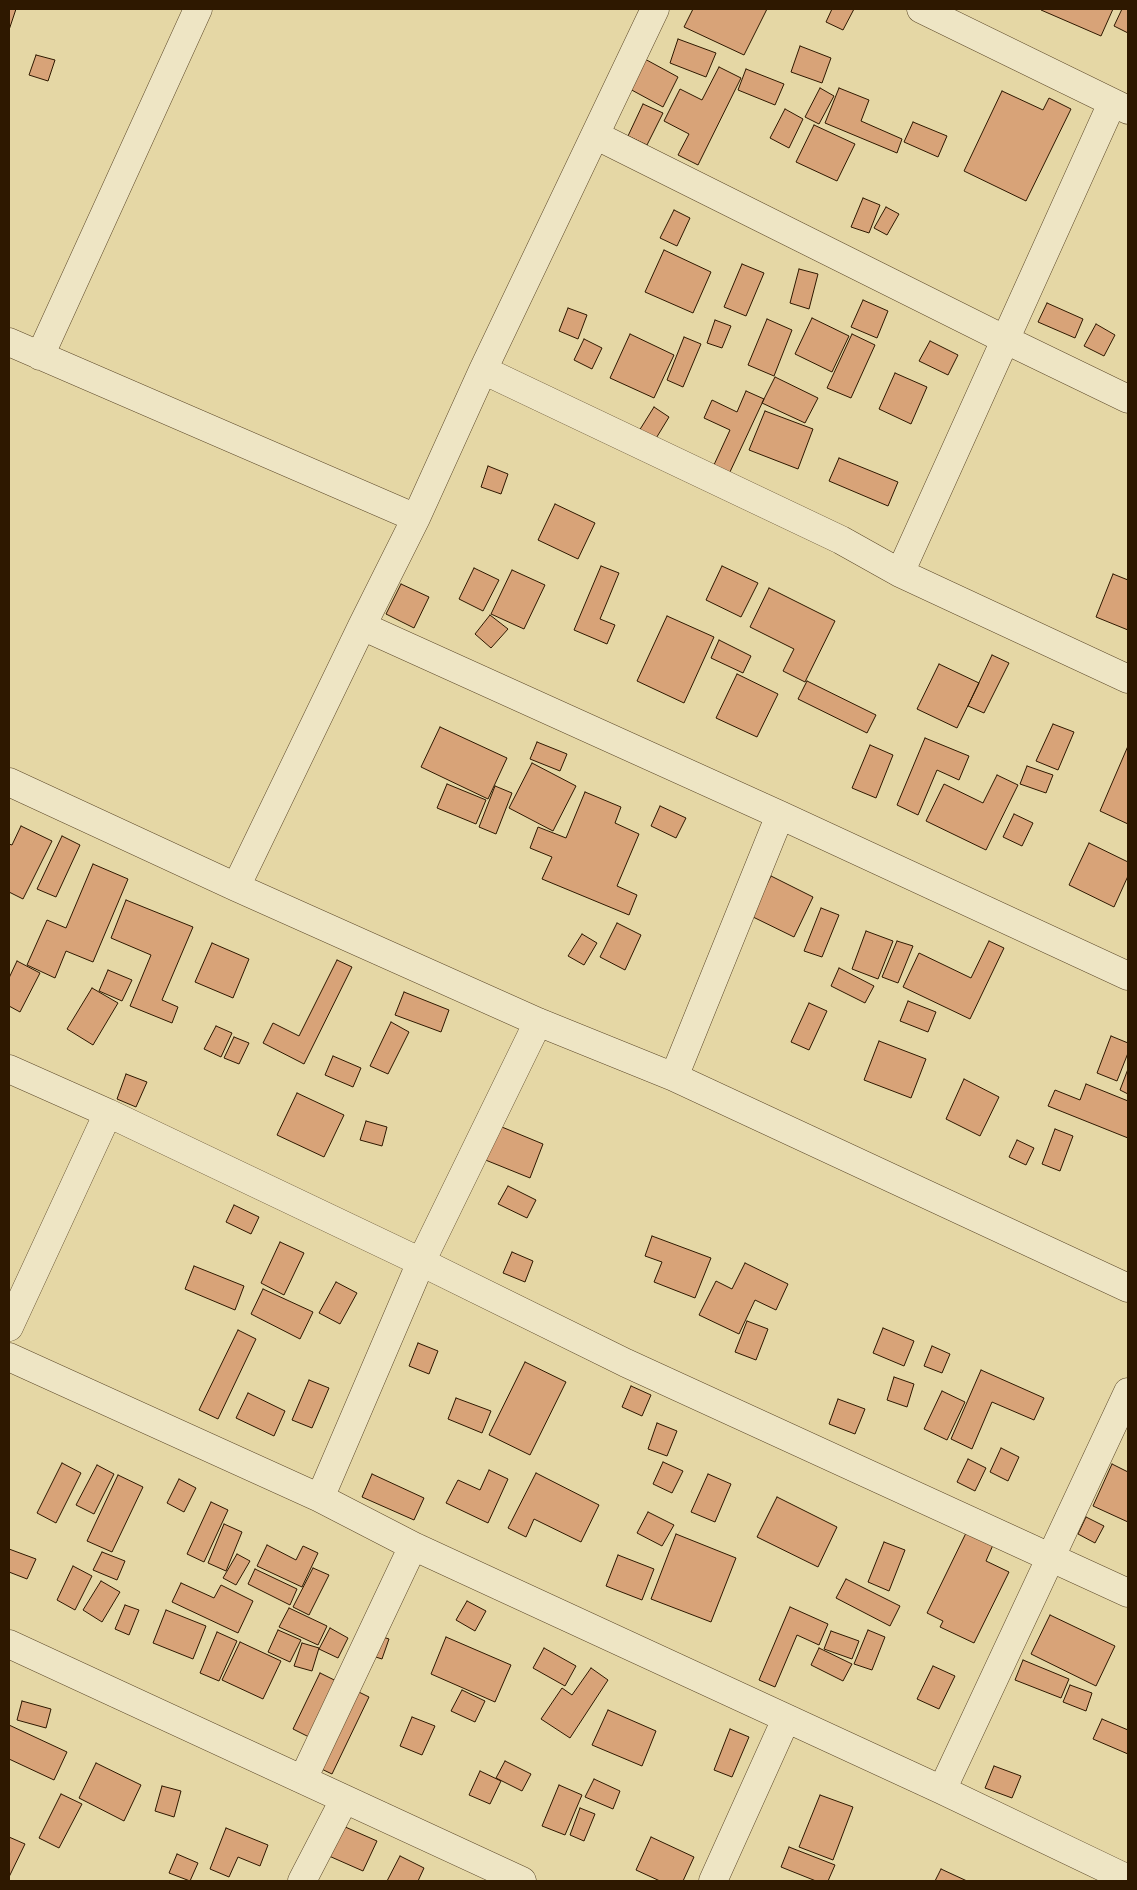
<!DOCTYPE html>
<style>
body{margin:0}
#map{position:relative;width:1137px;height:1890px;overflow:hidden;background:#e5d7a5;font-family:"Old Standard TT",serif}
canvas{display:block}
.frame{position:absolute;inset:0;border:10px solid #2e1800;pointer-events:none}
</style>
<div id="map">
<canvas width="1137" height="1890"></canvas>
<div class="frame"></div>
</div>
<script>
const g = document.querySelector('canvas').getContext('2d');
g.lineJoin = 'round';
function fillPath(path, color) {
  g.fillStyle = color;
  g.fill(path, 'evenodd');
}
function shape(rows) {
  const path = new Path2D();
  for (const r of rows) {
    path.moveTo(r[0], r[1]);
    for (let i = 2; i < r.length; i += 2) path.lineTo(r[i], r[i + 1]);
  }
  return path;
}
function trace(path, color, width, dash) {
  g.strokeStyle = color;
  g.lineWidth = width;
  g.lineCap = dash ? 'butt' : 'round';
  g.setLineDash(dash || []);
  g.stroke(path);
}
const building = shape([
 [9,9,16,9,9,30,9,9],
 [693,9,767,9,744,55,684,27,693,9],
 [832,9,854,9,843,30,826,22,832,9],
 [1042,9,1113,9,1101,36,1041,10,1042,9],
 [1122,9,1128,9,1128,33,1114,26,1122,9],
 [678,39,716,53,706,77,670,63,678,39],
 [800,46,831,58,822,83,791,72,800,46],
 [36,55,55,60,48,81,29,75,36,55],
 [643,58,678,77,663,107,628,88,643,58],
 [719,67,741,78,698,165,678,155,689,134,664,121,680,89,702,100,719,67],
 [746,69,784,84,775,105,738,90,746,69],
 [820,88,834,96,819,124,805,117,820,88],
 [839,88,869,100,861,121,902,139,897,153,825,123,839,88],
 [1002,91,1043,110,1049,98,1071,109,1026,201,964,171,1002,91],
 [643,104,663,113,647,145,628,136,643,104],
 [785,109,803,119,789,148,770,138,785,109],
 [913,122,947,136,938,157,904,142,913,122],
 [814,125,855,144,837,181,796,162,814,125],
 [863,198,880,205,869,233,851,227,863,198],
 [886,207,899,214,887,235,874,228,886,207],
 [674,210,690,218,677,246,660,238,674,210],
 [664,250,711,272,693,313,645,292,664,250],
 [742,264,764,273,746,316,724,307,742,264],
 [799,269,818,274,809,309,790,303,799,269],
 [863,300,888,311,877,338,851,327,863,300],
 [1047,303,1083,319,1075,338,1038,322,1047,303],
 [568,308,587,315,578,339,559,331,568,308],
 [812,318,849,336,832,372,795,354,812,318],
 [767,319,792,330,774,376,748,365,767,319],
 [715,320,731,326,722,348,707,343,715,320],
 [1096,324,1115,335,1104,356,1084,346,1096,324],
 [630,334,674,355,654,398,610,378,630,334],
 [852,334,875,345,851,398,827,388,852,334],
 [684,337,701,344,683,387,667,380,684,337],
 [584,339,602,348,592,369,574,360,584,339],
 [930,341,958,355,948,375,919,361,930,341],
 [895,373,927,387,911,424,879,409,895,373],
 [775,377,818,398,805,423,762,403,775,377],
 [746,391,764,399,729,474,713,467,730,430,704,418,712,400,737,412,746,391],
 [654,407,669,417,655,440,639,431,654,407],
 [765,411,813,429,798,469,749,450,765,411],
 [839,458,898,482,888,506,829,481,839,458],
 [488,466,508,474,501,494,481,487,488,466],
 [555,504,595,523,578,559,538,540,555,504],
 [601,566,619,573,600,619,615,625,607,644,574,630,601,566],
 [722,566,758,583,741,617,706,600,722,566],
 [474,568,499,580,483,611,459,599,474,568],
 [512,570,545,585,524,629,491,614,512,570],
 [1113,574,1128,580,1128,630,1096,617,1113,574],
 [401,584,429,597,414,628,386,614,401,584],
 [769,588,835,621,805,682,783,671,794,649,750,627,769,588],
 [490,615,508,629,491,648,475,634,490,615],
 [667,616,714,637,684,703,637,681,667,616],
 [719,640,751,656,743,673,711,658,719,640],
 [992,655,1009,663,984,713,968,706,992,655],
 [939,664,979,683,957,728,917,709,939,664],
 [737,674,778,694,757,737,716,718,737,674],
 [807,681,876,715,867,733,798,699,807,681],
 [1053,724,1074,732,1058,770,1036,761,1053,724],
 [440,727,507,758,488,799,421,767,440,727],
 [925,738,969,756,959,780,937,770,918,815,897,805,925,738],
 [537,742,567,754,560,771,530,759,537,742],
 [870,745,893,755,876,798,852,788,870,745],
 [1128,746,1128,824,1100,811,1128,746],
 [532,763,576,786,553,831,509,808,532,763],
 [1027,766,1053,775,1046,793,1020,784,1027,766],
 [997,775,1018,785,986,850,926,821,944,784,983,803,997,775],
 [447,784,486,800,476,824,437,808,447,784],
 [495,786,512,793,496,834,479,827,495,786],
 [585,792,621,807,615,823,639,834,617,886,637,895,629,915,542,879,552,857,530,848,538,827,566,838,585,792],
 [660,806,686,818,676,838,651,826,660,806],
 [1014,814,1033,823,1022,846,1003,837,1014,814],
 [21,826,52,841,23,899,9,892,9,844,12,845,21,826],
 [62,836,80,845,56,897,37,889,62,836],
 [1089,843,1128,862,1128,876,1114,907,1069,885,1089,843],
 [93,864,128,879,93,962,66,951,55,978,27,965,47,920,66,928,93,864],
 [771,876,813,897,794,937,751,916,771,876],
 [126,900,193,927,162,1000,178,1007,172,1023,130,1006,151,955,111,938,126,900],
 [821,908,839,915,822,957,804,951,821,908],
 [617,923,641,935,625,970,600,957,617,923],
 [866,931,893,941,878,979,852,969,866,931],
 [582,934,597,943,584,965,568,956,582,934],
 [897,941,913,946,898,983,882,977,897,941],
 [989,941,1004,948,970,1019,903,987,919,953,971,978,989,941],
 [212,943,249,959,233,998,195,982,212,943],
 [337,960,352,967,304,1064,263,1043,273,1023,299,1036,337,960],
 [17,961,40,973,20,1012,9,1006,9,978,17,961],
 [839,968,874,986,865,1003,831,986,839,968],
 [108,970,132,980,122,1001,99,991,108,970],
 [92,988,118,1003,93,1045,67,1029,92,988],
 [404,992,449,1010,441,1032,395,1015,404,992],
 [908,1001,936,1012,928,1032,900,1021,908,1001],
 [809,1003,827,1011,809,1050,791,1042,809,1003],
 [391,1022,409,1032,388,1074,370,1066,391,1022],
 [216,1026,232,1033,221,1057,204,1049,216,1026],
 [1111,1036,1128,1043,1128,1053,1117,1081,1097,1073,1111,1036],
 [234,1037,249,1043,239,1064,224,1058,234,1037],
 [879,1041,926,1059,911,1098,864,1080,879,1041],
 [333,1056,361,1068,353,1087,325,1075,333,1056],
 [1128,1069,1128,1094,1120,1090,1128,1069],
 [126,1074,147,1082,136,1107,117,1099,126,1074],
 [964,1079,999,1097,980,1136,946,1119,964,1079],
 [1086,1084,1128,1101,1128,1138,1048,1106,1055,1090,1080,1100,1086,1084],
 [297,1093,344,1115,324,1157,277,1135,297,1093],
 [366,1121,387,1127,382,1146,360,1140,366,1121],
 [497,1125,543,1144,530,1178,483,1159,497,1125],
 [1055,1129,1073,1136,1060,1171,1042,1164,1055,1129],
 [1017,1140,1034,1148,1026,1165,1009,1157,1017,1140],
 [508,1186,536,1200,527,1218,498,1204,508,1186],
 [234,1205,259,1217,251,1234,226,1222,234,1205],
 [652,1236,711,1258,695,1298,654,1282,662,1262,645,1256,652,1236],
 [280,1242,304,1253,284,1295,261,1283,280,1242],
 [512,1252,533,1261,525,1282,503,1273,512,1252],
 [745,1263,788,1284,776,1310,755,1300,739,1334,699,1315,716,1281,732,1289,745,1263],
 [194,1266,244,1286,235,1310,185,1289,194,1266],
 [336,1282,357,1293,340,1324,319,1313,336,1282],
 [263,1289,313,1312,300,1339,251,1314,263,1289],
 [747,1321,768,1329,756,1360,735,1352,747,1321],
 [883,1328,914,1341,904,1366,873,1353,883,1328],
 [238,1330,256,1339,218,1419,199,1410,238,1330],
 [418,1343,438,1351,429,1374,409,1366,418,1343],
 [932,1346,950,1354,942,1373,924,1366,932,1346],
 [525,1362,566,1382,530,1455,489,1435,525,1362],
 [981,1370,1044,1398,1034,1420,992,1402,972,1449,951,1439,981,1370],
 [894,1377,914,1384,907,1407,887,1400,894,1377],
 [309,1380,329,1388,312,1428,292,1420,309,1380],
 [631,1386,651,1395,642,1416,622,1407,631,1386],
 [942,1391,965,1402,947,1440,924,1429,942,1391],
 [248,1393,285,1411,274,1436,236,1418,248,1393],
 [456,1398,491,1411,482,1433,448,1419,456,1398],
 [838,1399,865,1409,855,1434,829,1424,838,1399],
 [657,1423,677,1431,667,1456,648,1449,657,1423],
 [1001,1448,1019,1457,1008,1481,990,1472,1001,1448],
 [968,1459,986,1468,975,1491,957,1482,968,1459],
 [663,1462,683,1471,672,1493,653,1484,663,1462],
 [62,1463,81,1473,56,1523,37,1513,62,1463],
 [1112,1464,1128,1472,1128,1522,1093,1506,1112,1464],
 [97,1465,114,1474,94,1514,76,1505,97,1465],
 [489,1470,508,1479,488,1523,446,1503,458,1480,480,1490,489,1470],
 [536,1473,599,1505,581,1542,534,1519,526,1537,508,1528,536,1473],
 [372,1474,424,1498,414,1520,362,1497,372,1474],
 [708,1474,731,1484,715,1522,691,1512,708,1474],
 [118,1475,143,1487,112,1552,87,1541,118,1475],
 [179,1479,196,1488,184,1512,167,1503,179,1479],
 [777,1497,837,1527,818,1567,757,1537,777,1497],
 [211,1502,228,1510,204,1562,187,1554,211,1502],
 [648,1512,674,1525,662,1546,637,1533,648,1512],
 [1086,1517,1104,1526,1095,1543,1078,1534,1086,1517],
 [224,1524,242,1532,226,1571,208,1563,224,1524],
 [967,1531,993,1545,986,1561,1009,1572,974,1643,940,1627,943,1621,927,1613,967,1531],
 [676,1534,736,1558,711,1622,651,1599,676,1534],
 [884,1542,905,1550,889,1591,868,1582,884,1542],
 [267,1545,296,1560,303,1546,318,1553,302,1587,257,1566,267,1545],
 [9,1549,36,1559,27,1579,9,1572,9,1549],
 [102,1552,125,1561,117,1580,93,1570,102,1552],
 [237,1554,250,1561,236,1585,223,1578,237,1554],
 [618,1555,654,1569,642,1600,606,1586,618,1555],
 [73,1566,92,1576,75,1610,57,1600,73,1566],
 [313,1568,329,1575,309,1615,293,1607,313,1568],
 [255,1569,297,1589,290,1605,248,1584,255,1569],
 [846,1579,900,1606,890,1626,836,1598,846,1579],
 [101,1581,120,1592,102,1622,83,1610,101,1581],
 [181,1583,214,1598,221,1585,253,1601,238,1633,172,1602,181,1583],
 [467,1601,486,1611,475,1631,456,1620,467,1601],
 [125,1605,139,1610,129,1635,115,1629,125,1605],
 [790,1607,828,1624,819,1645,797,1635,775,1687,759,1680,790,1607],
 [289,1608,327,1626,318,1645,279,1627,289,1608],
 [166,1610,206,1626,193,1659,153,1643,166,1610],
 [1050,1615,1115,1646,1096,1686,1031,1654,1050,1615],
 [330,1628,348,1638,338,1658,319,1649,330,1628],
 [278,1630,301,1640,290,1662,268,1652,278,1630],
 [868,1630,885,1637,872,1670,854,1664,868,1630],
 [831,1631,859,1641,852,1659,824,1649,831,1631],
 [217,1632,237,1641,219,1681,200,1673,217,1632],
 [367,1632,389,1639,382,1659,360,1652,367,1632],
 [446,1637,511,1665,495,1702,431,1674,446,1637],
 [240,1642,281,1661,263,1699,222,1680,240,1642],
 [302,1643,319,1648,312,1671,294,1666,302,1643],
 [544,1648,576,1666,565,1686,533,1668,544,1648],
 [819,1648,852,1664,843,1681,811,1665,819,1648],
 [1023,1660,1069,1679,1061,1698,1015,1680,1023,1660],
 [933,1666,955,1676,939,1709,917,1699,933,1666],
 [591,1668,608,1680,570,1738,541,1719,562,1688,572,1695,591,1668],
 [320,1673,369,1697,332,1774,311,1764,321,1743,293,1729,320,1673],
 [1070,1685,1092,1693,1086,1711,1063,1702,1070,1685],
 [462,1690,485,1701,475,1722,451,1711,462,1690],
 [22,1701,51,1709,46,1728,17,1720,22,1701],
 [608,1710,656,1731,642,1766,592,1745,608,1710],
 [412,1717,435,1726,422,1755,400,1746,412,1717],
 [1102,1719,1128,1730,1128,1754,1093,1739,1102,1719],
 [9,1725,67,1752,54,1780,9,1759,9,1725],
 [730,1729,749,1737,732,1777,714,1770,730,1729],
 [505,1761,531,1774,522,1791,496,1778,505,1761],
 [96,1763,141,1785,124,1821,79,1798,96,1763],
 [994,1766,1021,1776,1012,1798,985,1788,994,1766],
 [480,1771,501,1781,490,1804,469,1795,480,1771],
 [594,1779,620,1791,613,1809,585,1797,594,1779],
 [559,1785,582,1795,565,1835,542,1826,559,1785],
 [162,1786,181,1791,174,1817,155,1811,162,1786],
 [61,1794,82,1804,59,1848,39,1838,61,1794],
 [820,1795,853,1807,833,1860,799,1847,820,1795],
 [580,1808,595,1814,584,1841,570,1835,580,1808],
 [343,1826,377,1841,363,1871,329,1856,343,1826],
 [226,1828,268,1845,260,1866,238,1857,229,1877,210,1869,226,1828],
 [9,1837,25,1844,9,1877,9,1837],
 [651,1837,694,1857,683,1881,660,1881,636,1870,651,1837],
 [789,1847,835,1865,828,1881,816,1881,781,1867,789,1847],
 [177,1854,198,1863,190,1881,169,1873,177,1854],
 [400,1856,424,1868,418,1881,387,1881,400,1856],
 [941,1869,967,1881,935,1881,941,1869]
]);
const minor = shape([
 [921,9,1128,110],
 [595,135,1006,340,1128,399],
 [9,342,416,518],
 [40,356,198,9],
 [483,370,841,540,900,573,1128,679],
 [900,573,1112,103],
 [362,626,780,815,1128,976],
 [9,782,236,887,538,1022,674,1077,1128,1288],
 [236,887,362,626,416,518,483,370,655,9],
 [9,1069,108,1113,421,1262,626,1363,1128,1593],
 [674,1077,780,815],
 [9,1327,108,1113],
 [9,1357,320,1498,413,1546,942,1790,1128,1879],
 [320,1498,421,1262,538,1022],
 [9,1644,522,1881],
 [303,1779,413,1546],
 [942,1790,1128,1392],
 [302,1881,344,1800],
 [713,1881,786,1719]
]);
fillPath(building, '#d8a378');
trace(building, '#2e1800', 1);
trace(minor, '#5c4829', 29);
trace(minor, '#eee5c4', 28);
</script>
